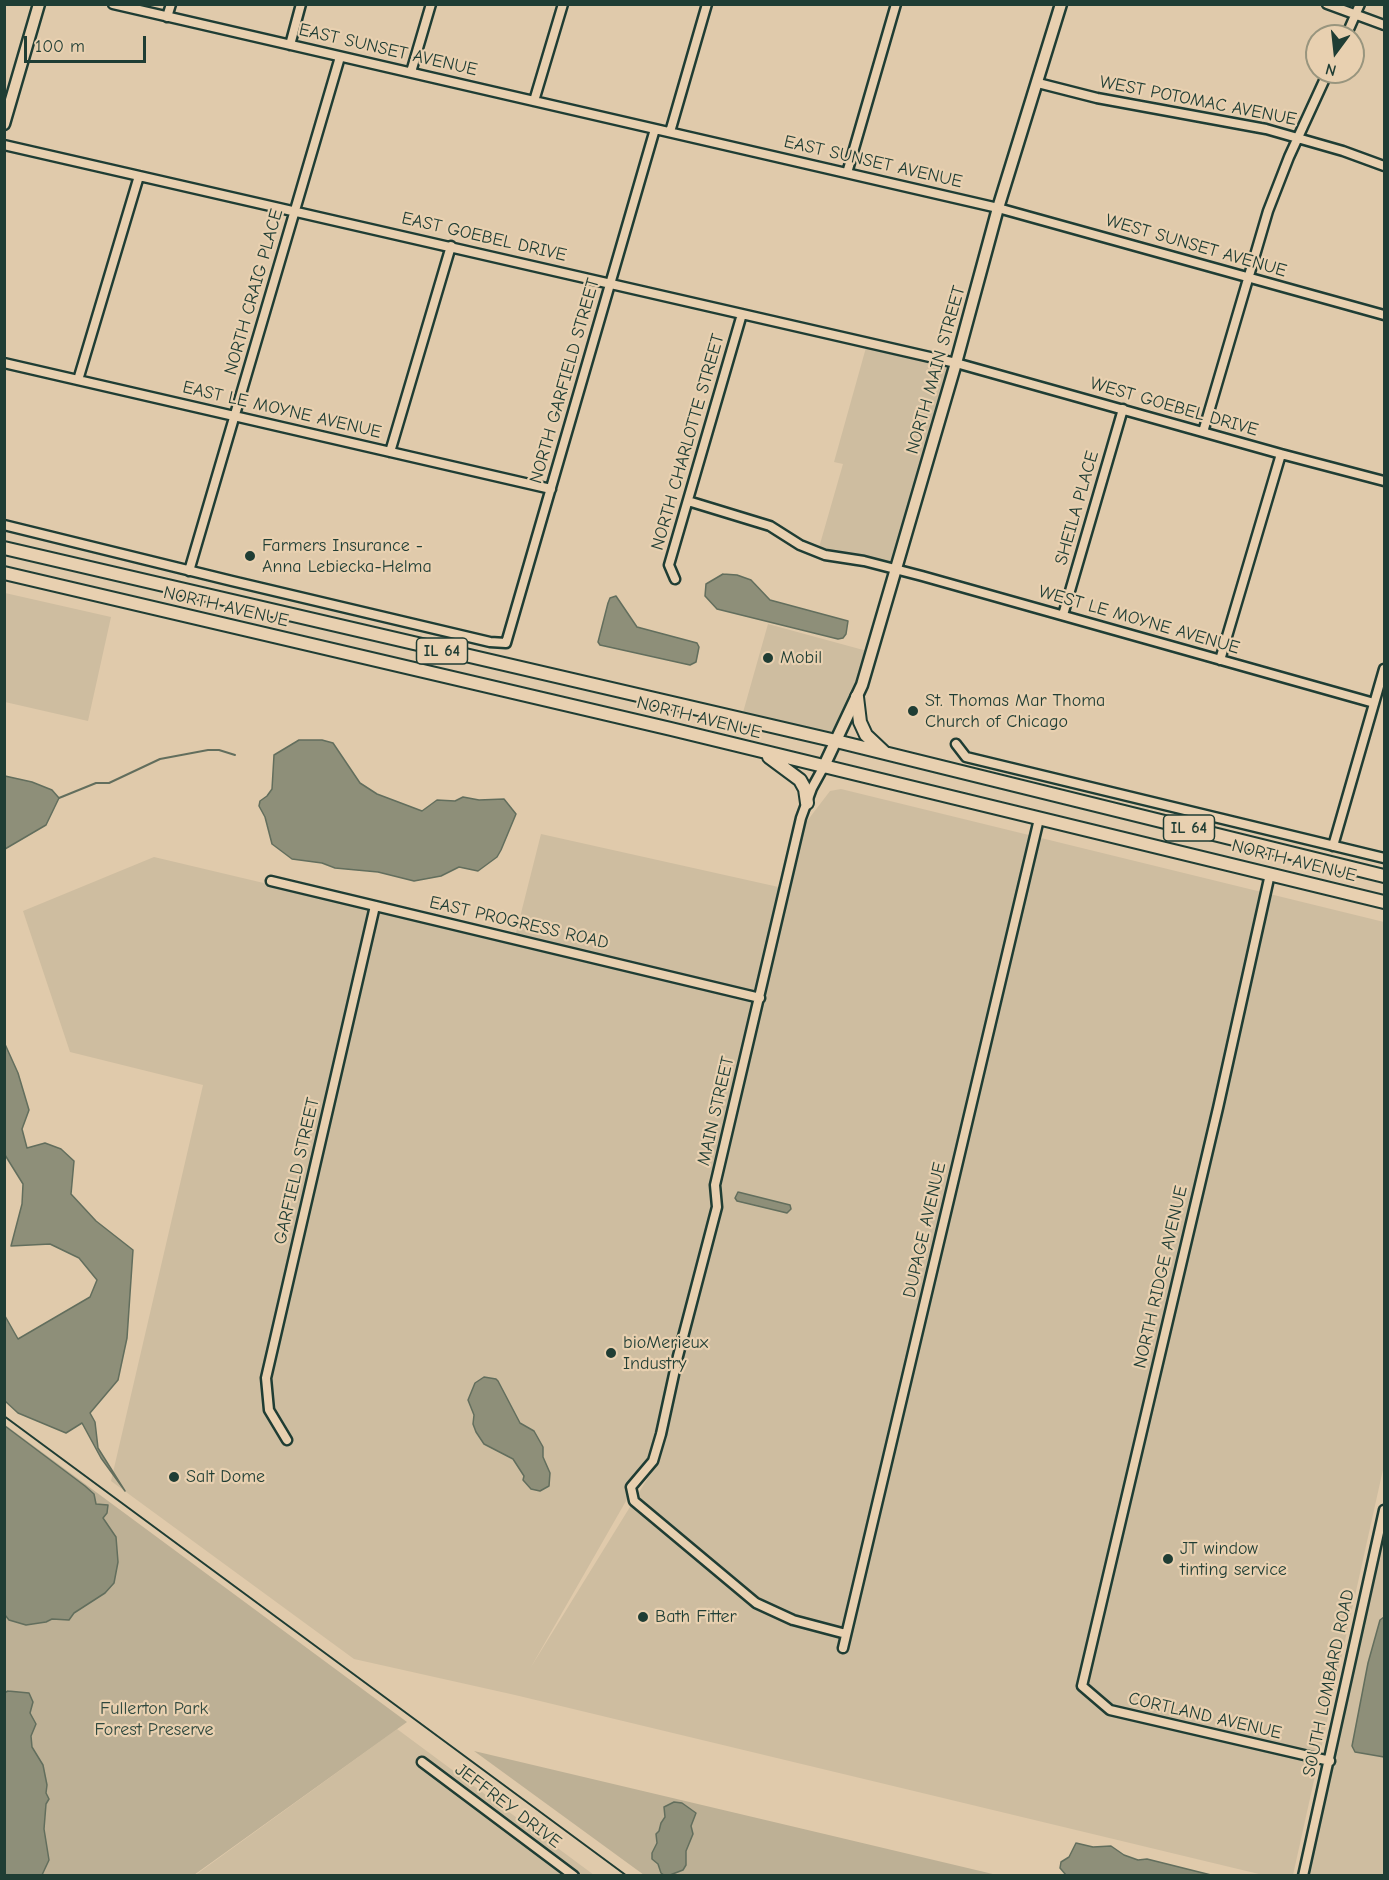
<!DOCTYPE html>
<style>
body{margin:0}
#map{position:relative;width:1389px;height:1880px;overflow:hidden;background:#e0caab;font-family:"Comic Neue",sans-serif}
canvas{display:block}
.frame{position:absolute;inset:0;border:6px solid #1f3d34;pointer-events:none}
.north{position:absolute;left:1305px;top:24px;width:60px;height:60px;box-sizing:border-box;background:#e8d0b0;border:2px solid #98957e;border-radius:50%;rotate:195deg;font-size:16px;font-weight:700;line-height:24px;text-align:center;color:#1f3d34}
.north::after{content:'';display:block;margin:auto;width:21px;height:27px;background:#1f3d34;clip-path:polygon(50% 0,100% 100%,50% 72%,0 100%)}
.scale{position:absolute;left:24px;top:36px;width:122px;height:27px;box-sizing:border-box;border:3px solid #1f3d34;border-top:0;padding-left:8px;font-size:18px;line-height:21px;white-space:nowrap;color:#1f3d34;-webkit-text-stroke:4px #e8d0b0;paint-order:stroke}
</style>
<div id="map">
<canvas width="1389" height="1880"></canvas>
<div class="frame"></div>
<div class="north">N</div>
<div class="scale">100 m</div>
</div>
<script>
const g = document.querySelector('canvas').getContext('2d');
g.lineJoin = 'round';
function fillPath(path, color) {
  g.fillStyle = color;
  g.fill(path, 'evenodd');
}
function shape(rows) {
  const path = new Path2D();
  for (const r of rows) {
    path.moveTo(r[0], r[1]);
    for (let i = 2; i < r.length; i += 2) path.lineTo(r[i], r[i + 1]);
  }
  return path;
}
function trace(path, color, width, dash) {
  g.strokeStyle = color;
  g.lineWidth = width;
  g.lineCap = dash ? 'butt' : 'round';
  g.setLineDash(dash || []);
  g.stroke(path);
}
function write(font, color, halo, rows, align = 'center') {
  g.font = font + ' "Comic Neue",sans-serif';
  g.lineWidth = 4.5;
  g.setLineDash([]);
  g.textBaseline = 'middle';
  g.strokeStyle = halo;
  g.fillStyle = color;
  for (const [text, x, y, turn = 0] of rows) {
    g.save();
    g.translate(x, y);
    g.rotate((+turn || 0) * Math.PI / 180);
    g.textAlign = isNaN(turn) ? turn : align;
    if (halo) g.strokeText(text, 0, 0);
    g.fillText(text, 0, 0);
    g.restore();
  }
}
const built = shape([
 [867,344,953,365,893,566,818,551,843,464,834,462],
 [5,593,111,617,88,721,5,702],
 [768,624,867,651,859,683,834,737,742,716],
 [841,789,1384,922,1384,1465,1293,1875,1263,1875,515,1695,354,1659,111,1481,203,1085,70,1052,23,911,154,857,757,1000,713,1210,650,1459,531,1667,659,1460,804,825,830,791],
 [541,834,783,888,759,995,515,937],
 [1384,1533,1384,1875,1306,1875],
 [397,1729,594,1875,194,1876]
]);
const green = shape([
 [4,1424,407,1722,194,1875,5,1875],
 [474,1751,833,1836,997,1875,644,1875]
]);
const water = shape([
 [723,574,737,575,751,580,770,600,848,621,846,634,843,638,838,639,717,609,705,596,706,584,723,574],
 [616,596,637,627,697,643,699,647,696,662,690,665,600,645,598,642,608,603,610,598,616,596],
 [299,740,322,740,333,743,360,783,377,794,422,811,437,800,455,801,463,797,479,800,504,799,516,814,501,850,497,857,478,871,459,867,441,876,414,881,378,872,335,868,322,863,292,859,272,844,265,817,259,806,260,801,267,796,272,789,274,755,299,740],
 [5,776,32,782,52,790,59,798,46,825,5,849,5,776],
 [4,1042,18,1073,29,1110,22,1129,27,1148,45,1143,61,1149,74,1161,71,1194,96,1221,133,1250,127,1338,118,1380,90,1413,95,1422,98,1448,125,1491,101,1458,82,1423,66,1433,18,1413,5,1401,5,1316,18,1339,90,1297,97,1280,79,1258,50,1244,11,1246,22,1204,23,1184,5,1155,4,1042],
 [738,1192,790,1205,791,1209,787,1213,737,1201,735,1198,738,1192],
 [484,1377,496,1379,498,1381,520,1423,534,1431,543,1447,543,1457,550,1473,549,1486,540,1491,531,1489,523,1480,524,1476,513,1459,484,1444,476,1432,473,1424,474,1415,468,1400,475,1383,484,1377],
 [5,1426,85,1486,94,1494,96,1504,108,1505,107,1513,103,1518,116,1537,118,1562,114,1583,105,1593,74,1613,69,1620,52,1619,46,1622,26,1625,9,1620,5,1615,5,1426],
 [1384,1617,1384,1757,1355,1752,1352,1746,1368,1663,1380,1620,1384,1617],
 [8,1691,29,1693,33,1702,30,1713,36,1724,31,1736,32,1747,43,1765,47,1785,46,1793,49,1799,46,1804,44,1829,49,1860,42,1875,5,1875,4,1693,8,1691],
 [674,1802,682,1803,696,1813,691,1826,693,1834,686,1851,686,1865,683,1870,670,1875,664,1875,661,1873,658,1864,652,1859,652,1853,657,1843,656,1834,659,1831,661,1823,665,1817,664,1807,674,1802],
 [1076,1843,1093,1847,1111,1846,1124,1855,1138,1860,1147,1859,1211,1875,1066,1875,1060,1868,1061,1862,1069,1857,1076,1843]
]);
const stream = shape([
 [59,798,96,783,109,783,160,759,208,750,219,750,235,755]
]);
const minor = shape([
 [113,4,998,208,1384,315],
 [1327,4,1384,25],
 [167,17,171,4],
 [1346,36,1360,4],
 [290,45,301,4],
 [411,72,431,4],
 [1038,83,1097,98,1266,129,1343,151,1384,166],
 [534,101,563,4],
 [670,132,707,4],
 [4,145,956,363,1281,454,1384,481],
 [847,173,896,4],
 [4,363,551,489],
 [78,380,139,176],
 [1203,432,1268,211,1289,157,1328,72],
 [390,452,451,246],
 [688,501,770,526,800,545,825,555,864,561,922,576,1374,703],
 [4,525,232,581,490,642,506,643,655,129],
 [189,571,340,57],
 [675,579,669,565,742,314],
 [1063,615,1123,409],
 [1220,660,1281,454],
 [956,744,966,757,1384,858],
 [823,768,812,788,801,818,715,1185,717,1207,678,1356,661,1434,653,1461,631,1487,634,1501,756,1603,793,1620,846,1634],
 [1333,846,1384,669],
 [1270,874,1218,1108,1082,1686,1110,1710,1330,1761],
 [271,881,760,998],
 [287,1440,269,1410,266,1378,375,906],
 [843,1648,1039,819],
 [422,1762,574,1876],
 [1303,1876,1384,1510]
]);
const tertiary = shape([
 [4,124,39,4],
 [823,768,862,685,956,363,998,208,1061,4]
]);
const primary = shape([
 [4,548,836,741,1384,876],
 [4,573,671,729,1384,902],
 [857,697,860,722,866,735,884,752],
 [769,757,800,780,805,789,807,803]
]);
const rail = shape([
 [4,1416,627,1876]
]);
const markers = [
 [250,556,6,"#1f3d34"],
 [768,658,6,"#1f3d34"],
 [913,711,6,"#1f3d34"],
 [611,1353,6,"#1f3d34"],
 [174,1477,6,"#1f3d34"],
 [1168,1559,6,"#1f3d34"],
 [643,1617,6,"#1f3d34"]
];
const shields = [
 [442,651,51],
 [1189,828,51]
];
const shieldNames = [
 ["IL 64",442,651],
 ["IL 64",1189,828]
];
const streetNames = [
 ["EAST SUNSET AVENUE",388,50,13],
 ["WEST POTOMAC AVENUE",1198,101,11],
 ["EAST SUNSET AVENUE",873,162,13],
 ["EAST GOEBEL DRIVE",484,237,13],
 ["WEST SUNSET AVENUE",1196,246,16],
 ["NORTH CRAIG PLACE",254,292,-74],
 ["NORTH MAIN STREET",936,370,-74],
 ["NORTH GARFIELD STREET",565,381,-74],
 ["WEST GOEBEL DRIVE",1174,407,16],
 ["EAST LE MOYNE AVENUE",282,410,13],
 ["NORTH CHARLOTTE STREET",688,442,-74],
 ["SHEILA PLACE",1077,508,-74],
 ["NORTH AVENUE",226,607,13],
 ["WEST LE MOYNE AVENUE",1139,620,16],
 ["NORTH AVENUE",699,718,14],
 ["NORTH AVENUE",1294,861,14],
 ["EAST PROGRESS ROAD",519,923,13],
 ["MAIN STREET",716,1111,-77],
 ["GARFIELD STREET",297,1171,-77],
 ["DUPAGE AVENUE",925,1230,-77],
 ["NORTH RIDGE AVENUE",1161,1277,-77],
 ["SOUTH LOMBARD ROAD",1329,1683,-78],
 ["CORTLAND AVENUE",1205,1716,13],
 ["JEFFREY DRIVE",508,1806,37]
];
const poiNames = [
 ["Farmers Insurance -",262,546],
 ["Anna Lebiecka-Helma",262,567],
 ["Mobil",780,658],
 ["St. Thomas Mar Thoma",925,701],
 ["Church of Chicago",925,722],
 ["bioMerieux",623,1343],
 ["Industry",623,1364],
 ["Salt Dome",186,1477],
 ["JT window",1180,1549],
 ["tinting service",1180,1570],
 ["Bath Fitter",655,1617]
];
const parkNames = [
 ["Fullerton Park",154,1709],
 ["Forest Preserve",154,1730]
];
fillPath(built, '#cebda0');
fillPath(green, '#bdb095');
fillPath(water, '#8e8f79');
trace(water, '#626e5d', 1.5);
trace(stream, '#626e5d', 2);
trace(minor, '#1f3d34', 13);
trace(tertiary, '#1f3d34', 15);
trace(primary, '#1f3d34', 16);
trace(minor, '#e8d0b0', 8);
trace(tertiary, '#e8d0b0', 10);
trace(primary, '#e8d0b0', 12);
trace(rail, '#1f3d34', 2);
for (const [x, y, r, color] of markers) {
  const dot = new Path2D();
  dot.arc(x, y, r, 0, 2 * Math.PI);
  g.fillStyle = color;
  g.fill(dot);
  trace(dot, '#e8d0b0', 2);
}
for (const [x, y, w] of shields) {
  const box = new Path2D();
  box.roundRect(x - w / 2, y - 13, w, 26, 4.5);
  g.fillStyle = '#e8d0b0';
  g.fill(box);
  trace(box, '#1f3d34', 1.5);
}
write('bold 16px', '#1f3d34', null, shieldNames);
write('18px', '#1f3d34', '#e8d0b0', streetNames);
write('18px', '#1f3d34', '#e8d0b0', poiNames, 'left');
write('18px', '#2f483e', '#e8d0b0', parkNames);
</script>
